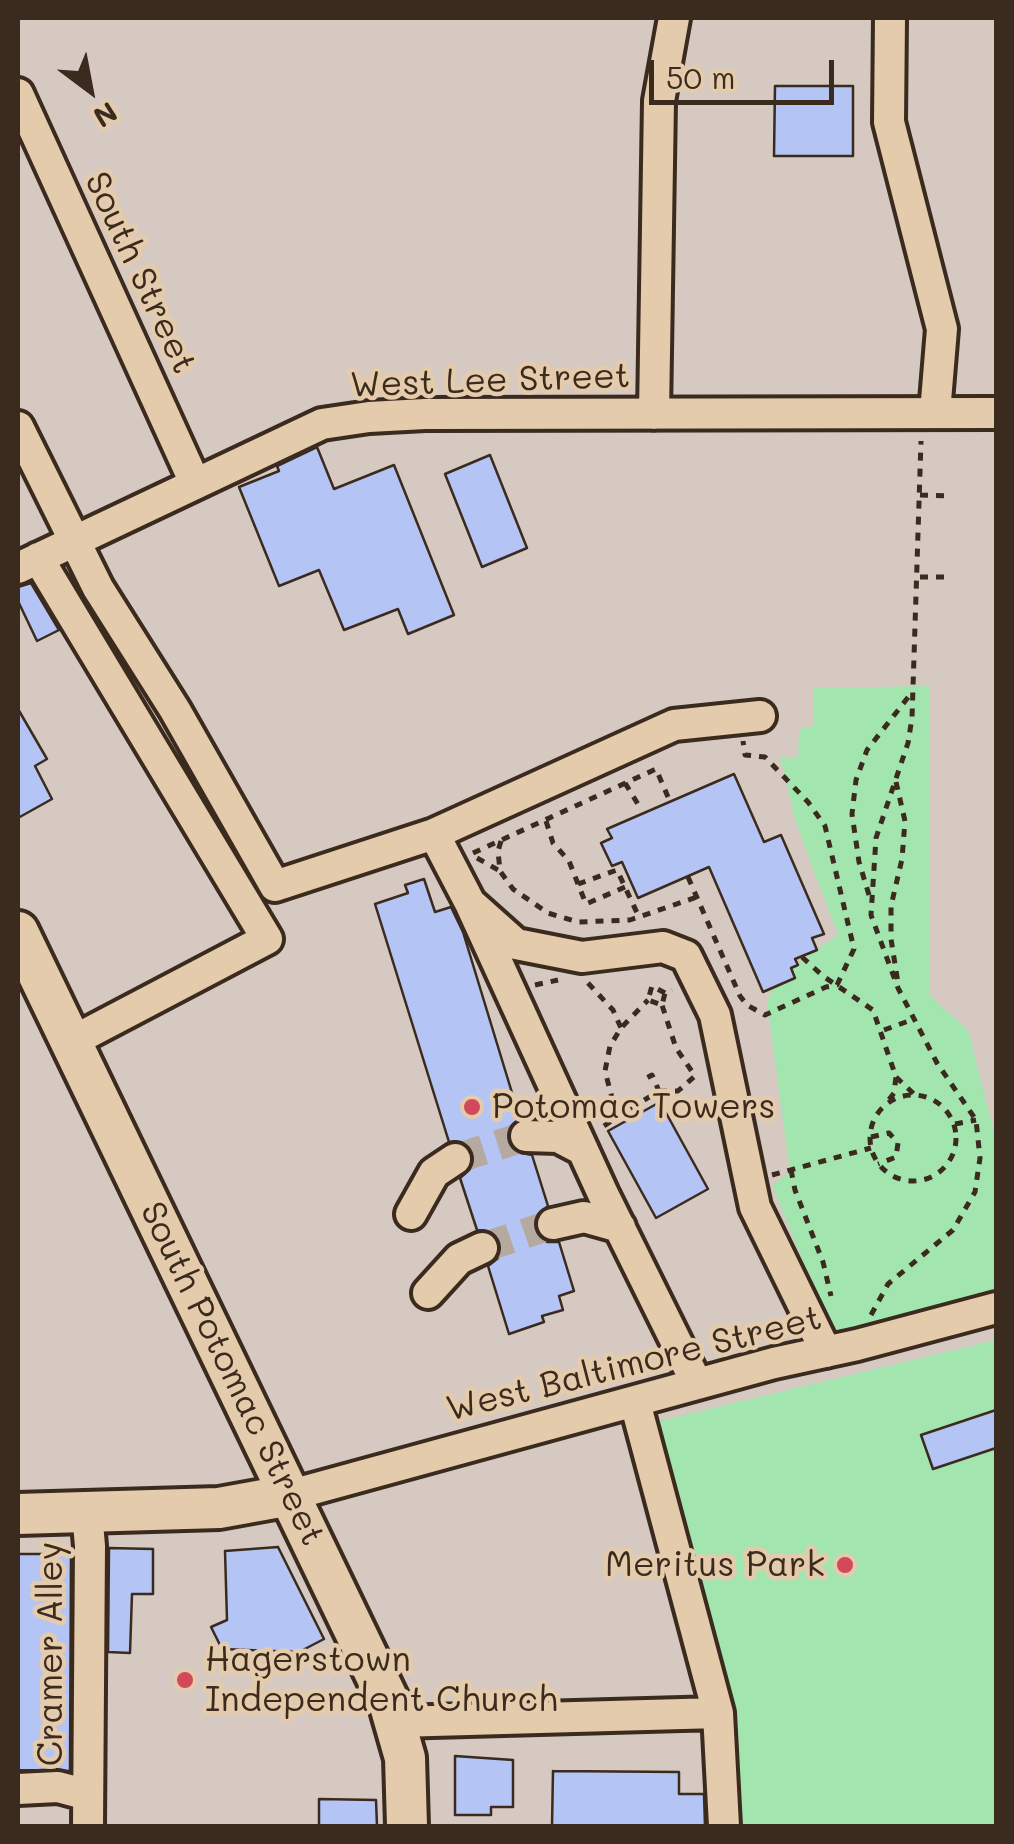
<!DOCTYPE html>
<style>
body{margin:0}
#map{position:relative;width:1014px;height:1844px;overflow:hidden;background:#d5c9c1;font-family:Mali,sans-serif}
canvas{display:block}
.frame{position:absolute;inset:0;border:20px solid #3b2a1e;pointer-events:none}
.north{position:absolute;left:40px;top:40px;width:100px;height:100px;-webkit-text-stroke:8px #e3cbab;paint-order:stroke;rotate:148deg;font-size:28px;font-weight:700;line-height:40px;text-align:center;color:#3b2a1e}
.north::after{content:'';display:block;margin:auto;width:35px;height:45px;background:#3b2a1e;clip-path:polygon(50% 0,100% 100%,50% 72%,0 100%)}
.scale{position:absolute;left:649px;top:60px;width:185px;height:45px;box-sizing:border-box;border:5px solid #3b2a1e;border-top:0;padding-left:12px;font-size:30px;line-height:35px;white-space:nowrap;color:#3b2a1e;-webkit-text-stroke:8px #e3cbab;paint-order:stroke}
</style>
<div id="map">
<canvas width="1014" height="1844"></canvas>
<div class="frame"></div>
<div class="north">N</div>
<div class="scale">50 m</div>
</div>
<script>
const g = document.querySelector('canvas').getContext('2d');
g.lineJoin = 'round';
function fillPath(path, color) {
  g.fillStyle = color;
  g.fill(path, 'evenodd');
}
function shape(rows) {
  const path = new Path2D();
  for (const r of rows) {
    if (r.length === 3) {
      path.moveTo(r[0] + r[2], r[1]);
      path.arc(r[0], r[1], r[2], 0, 2 * Math.PI);
      continue;
    }
    path.moveTo(r[0], r[1]);
    for (let i = 2; i < r.length; i += 2) path.lineTo(r[i], r[i + 1]);
  }
  return path;
}
function trace(path, color, width, dash) {
  g.strokeStyle = color;
  g.lineWidth = width;
  g.lineCap = dash ? 'butt' : 'round';
  g.setLineDash(dash || []);
  g.stroke(path);
}
function write(font, color, halo, rows, align = 'center') {
  g.font = font + ' Mali,sans-serif';
  g.lineWidth = 9;
  g.setLineDash([]);
  g.textBaseline = 'middle';
  g.strokeStyle = halo;
  g.fillStyle = color;
  for (const [text, x, y, turn = 0] of rows) {
    g.save();
    g.translate(x, y);
    g.rotate((+turn || 0) * Math.PI / 180);
    g.textAlign = isNaN(turn) ? turn : align;
    if (halo) g.strokeText(text, 0, 0);
    g.fillText(text, 0, 0);
    g.restore();
  }
}
const green = shape([
 [929,686,929,995,968,1030,996,1140,996,1295,833,1336,772,1185,790,1172,767,1003,776,978,838,935,797,826,780,758,798,757,799,729,814,726,814,688],
 [996,1340,996,1826,737,1826,734,1707,655,1422]
]);
const building = shape([
 [775,86,853,86,853,156,774,156,775,86],
 [317,447,334,489,394,465,454,615,408,634,398,609,344,630,319,570,279,586,239,487,279,471,277,466,317,447],
 [490,455,527,548,482,567,445,474,490,455],
 [31,583,59,630,37,641,18,601,18,587,31,583],
 [18,709,47,759,35,766,52,799,18,818,18,709],
 [734,774,764,842,781,835,824,934,812,938,817,950,795,959,798,965,791,968,795,978,763,992,709,867,638,898,622,862,612,866,601,843,612,838,607,829,734,774],
 [424,879,435,912,451,907,463,932,520,1119,510,1127,509,1144,517,1152,532,1155,548,1206,536,1218,535,1229,547,1242,559,1242,574,1291,559,1296,563,1310,542,1316,544,1322,509,1334,488,1266,498,1258,499,1241,492,1232,477,1230,460,1178,471,1168,474,1157,464,1143,449,1142,375,904,408,893,405,885,424,879],
 [660,1102,708,1189,656,1218,608,1131,660,1102],
 [996,1410,996,1448,933,1469,921,1435,996,1410],
 [278,1547,324,1639,299,1652,222,1649,211,1627,227,1620,225,1551,278,1547],
 [109,1548,153,1549,153,1594,132,1594,130,1653,108,1652,109,1548],
 [18,1554,71,1554,70,1771,18,1770,18,1554],
 [455,1756,513,1760,513,1807,491,1807,491,1815,455,1815,455,1756],
 [553,1771,679,1772,679,1794,704,1794,705,1826,552,1826,553,1771],
 [319,1799,376,1800,377,1826,319,1826,319,1799]
]);
const minorTunnel = shape([
 [455,1159,526,1136],
 [482,1248,553,1224]
]);
const path = shape([
 [920,495,949,496],
 [920,577,947,577],
 [896,782,905,821,902,859,891,906,891,939,898,983],
 [625,783,641,809],
 [546,821,553,843,569,861,578,884],
 [501,841,498,851,500,871,513,889,548,913,578,922,630,920,697,897],
 [473,853,656,769,668,797],
 [477,858,500,871],
 [688,877,740,996,747,1005,765,1015,826,987,837,985,854,949,825,826,808,802,765,757,745,755,743,741],
 [625,887,586,904,578,884,617,870,639,917],
 [869,895,859,862,852,814,856,780,867,750,913,691],
 [802,957,823,976,873,1010,896,1077,894,1093,888,1101],
 [588,983,613,1010,621,1028],
 [535,985,558,980],
 [665,993,652,986,648,1000,662,1005,665,993,672,990],
 [884,1030,914,1019],
 [896,1077,915,1095],
 [659,1091,678,1091,695,1076,676,1048,662,1005],
 [913,1138,43],
 [617,1117,659,1091,652,1075,641,1081],
 [955,1124,976,1120],
 [604,1126,617,1117,605,1071,610,1046,621,1028,648,1000],
 [871,1137,889,1133,898,1143,896,1157,878,1164],
 [791,1170,795,1190,823,1262,831,1296],
 [772,1175,871,1148],
 [871,1315,888,1284,953,1230,975,1192,980,1158,976,1120,937,1063,898,988,871,915,876,838,908,743,912,718,921,441]
]);
const minor = shape([
 [890,18,889,122,942,329,935,413],
 [18,94,195,483],
 [654,414,659,101,674,18],
 [18,427,98,588,175,710,275,886,434,834,674,725,760,716],
 [38,558,267,939,71,1042],
 [18,568,322,424,369,417,425,414,996,413],
 [434,834,470,903,603,1194,697,1384],
 [470,903,516,944,582,957,663,947,686,956,715,1015,755,1207,826,1352],
 [526,1136,558,1137,583,1150],
 [411,1214,434,1173,455,1159],
 [553,1224,584,1217,620,1227],
 [428,1293,459,1259,482,1248],
 [635,1402,718,1713,724,1826],
 [291,1495,774,1363,857,1345,996,1308],
 [87,1512,90,1546,88,1826],
 [397,1722,718,1713],
 [18,1789,58,1787,88,1795]
]);
const major = shape([
 [18,932,389,1702,405,1758,407,1826],
 [18,1514,219,1508,291,1495]
]);
const markers = [
 [472,1107,10,"#d1495b"],
 [845,1565,10,"#d1495b"],
 [185,1680,10,"#d1495b"]
];
const streetNames = [
 ["South Street",140,273,65],
 ["West Lee Street",490,381,-2],
 ["West Baltimore Street",634,1364,-14],
 ["South Potomac Street",232,1374,64],
 ["Cramer Alley",51,1654,-90]
];
const poiNames = [
 ["Potomac Towers",492,1107],
 ["Meritus Park",825,1565,"right"],
 ["Hagerstown",205,1660],
 ["Independent Church",205,1700]
];
fillPath(green, '#a2e5af');
fillPath(building, '#b4c4f4');
trace(building, '#3b2a1e', 2.5);
trace(minorTunnel, '#b6a9a0', 30, [30, 15]);
trace(minor, '#3b2a1e', 38);
trace(major, '#3b2a1e', 48);
trace(path, '#3b2a1e', 5, [8, 8]);
trace(minor, '#e3cbab', 30);
trace(major, '#e3cbab', 40);
for (const [x, y, r, color] of markers) {
  const dot = new Path2D();
  dot.arc(x, y, r, 0, 2 * Math.PI);
  g.fillStyle = color;
  g.fill(dot);
  trace(dot, '#e3cbab', 4);
}
write('35px', '#3b2a1e', '#e3cbab', streetNames);
write('35px', '#3b2a1e', '#e3cbab', poiNames, 'left');
</script>
